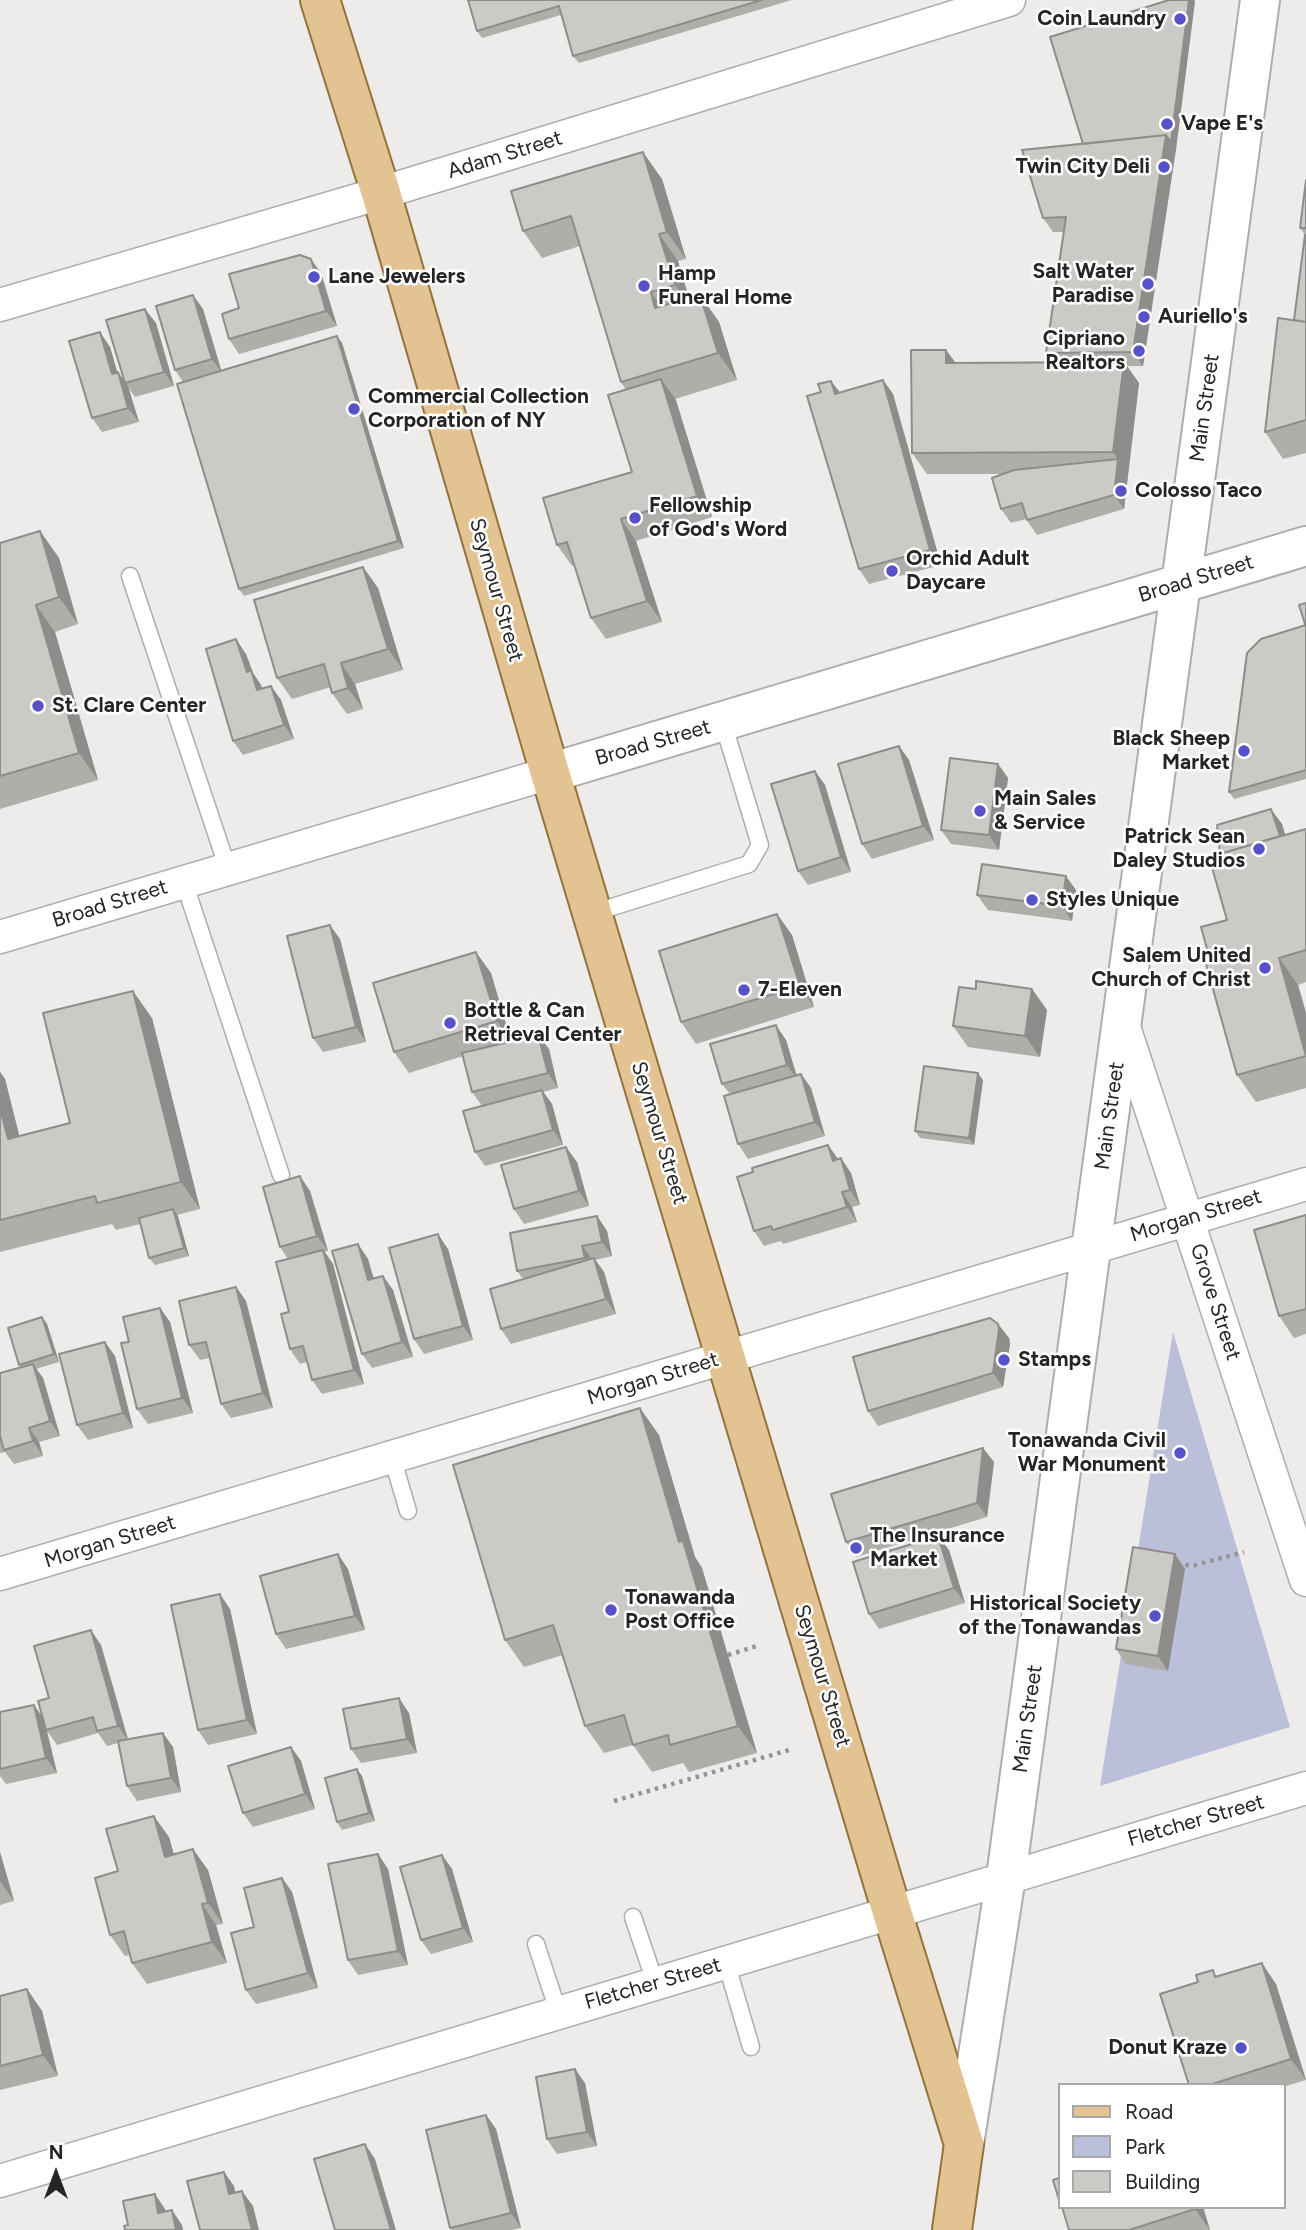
<!DOCTYPE html>
<style>
body{margin:0}
#map{position:relative;width:1306px;height:2230px;overflow:hidden;background:#eeecea;font-family:Figtree,sans-serif}
canvas{display:block}
.legend{position:absolute;left:1058px;top:2083px;width:228px;height:126px;box-sizing:border-box;background:#fff;border:2px solid #a8a8a7;margin:0;padding:9px 12px;list-style:none;font-size:21px;color:#262524}
.legend li{display:flex;align-items:center;gap:14px;height:35px}
.legend b{width:35px;border:2px solid #a8a8a7}
.north{position:absolute;left:21px;top:2139px;width:70px;height:70px;-webkit-text-stroke:5px #fff;paint-order:stroke;rotate:0deg;font-size:19px;font-weight:700;line-height:28px;text-align:center;color:#262524}
.north::after{content:'';display:block;margin:auto;width:24px;height:32px;background:#262524;clip-path:polygon(50% 0,100% 100%,50% 72%,0 100%)}
</style>
<div id="map">
<canvas width="1306" height="2230"></canvas>
<ul class="legend">
<li><b style="height:9px;background:#e3c391"></b>Road</li>
<li><b style="height:19px;background:#bcbfda"></b>Park</li>
<li><b style="height:19px;background:#cccac7"></b>Building</li>
</ul>
<div class="north">N</div>
</div>
<script>
const g = document.querySelector('canvas').getContext('2d');
g.lineJoin = 'round';
function fillPath(path, color) {
  g.fillStyle = color;
  g.fill(path, 'evenodd');
}
function shape(rows) {
  const path = new Path2D();
  for (const r of rows) {
    path.moveTo(r[0], r[1]);
    for (let i = 2; i < r.length; i += 2) path.lineTo(r[i], r[i + 1]);
  }
  return path;
}
function trace(path, color, width, dash) {
  g.strokeStyle = color;
  g.lineWidth = width;
  g.lineCap = dash ? 'butt' : 'round';
  g.setLineDash(dash || []);
  g.stroke(path);
}
function write(font, color, halo, rows, align = 'center') {
  g.font = font + ' Figtree,sans-serif';
  g.lineWidth = 5;
  g.setLineDash([]);
  g.textBaseline = 'middle';
  g.strokeStyle = halo;
  g.fillStyle = color;
  for (const [text, x, y, turn = 0] of rows) {
    g.save();
    g.translate(x, y);
    g.rotate((+turn || 0) * Math.PI / 180);
    g.textAlign = isNaN(turn) ? turn : align;
    if (halo) g.strokeText(text, 0, 0);
    g.fillText(text, 0, 0);
    g.restore();
  }
}
const green = shape([
 [1173,1332,1290,1727,1100,1786]
]);
const path = shape([
 [1177,1563,1192,1566,1244,1552],
 [728,1655,757,1646],
 [614,1801,789,1750]
]);
const service = shape([
 [130,576,228,869],
 [184,882,281,1175],
 [593,913,749,864,760,845,723,723],
 [392,1457,408,1511],
 [633,1917,655,1982],
 [536,1944,558,2011],
 [726,1962,751,2047]
]);
const minor = shape([
 [0,305,381,193,1009,0],
 [0,937,550,773],
 [1123,1024,1306,1580],
 [0,1574,1306,1184],
 [0,2181,1306,1788]
]);
const tertiary = shape([
 [550,773,1306,546],
 [964,2144,1006,1877,1260,0]
]);
const primary = shape([
 [320,0,381,193,550,773,892,1912,964,2144,952,2230]
]);
const wall = shape([
 [468,0,792,0,579,63,573,56,561,15,482,38,477,31],
 [1195,1,1176,149,1143,366,1127,366,1139,383,1124,509,1037,535,1026,519,1011,523,1001,509,1003,474,927,474,912,453,946,350,956,363,1052,363,1046,353,1064,232,1053,232,1043,218,1083,144],
 [662,179,686,259,678,261,689,298,700,295,719,322,737,380,675,399,712,517,636,541,662,622,606,639,591,618,574,565,572,566,557,545,632,472,626,390,621,382,580,246,542,258,523,231],
 [1306,180,1306,453,1283,459,1265,432,1294,320,1305,235,1300,228],
 [321,273,337,326,239,354,229,339,239,308],
 [203,309,221,370,337,336,342,343,404,548,244,596,239,589,183,382,175,370],
 [156,323,174,386,135,397,128,387,139,422,102,432,92,418,110,347,117,372,125,383],
 [883,380,893,394,941,565,869,584,859,569,840,393],
 [40,531,59,558,78,624,55,632,98,780,0,809,0,543],
 [363,567,378,588,403,670,355,684,363,709,347,714,332,693,331,687,292,699,277,678],
 [1306,603,1306,779,1234,799,1229,792,1306,625],
 [246,654,253,673,261,685,262,689,271,686,281,700,294,739,243,755,233,741],
 [899,746,909,760,934,840,872,859,862,844],
 [998,764,1008,778,999,850,951,844,941,830],
 [815,771,825,785,851,872,808,885,798,871],
 [1282,824,1285,835,1306,829,1306,982,1298,985,1306,1013,1306,1088,1256,1102,1237,1075,1211,963,1227,920,1220,854],
 [1076,890,1072,921,988,910,977,895],
 [777,914,792,935,814,1007,696,1044,681,1022],
 [340,939,366,1042,323,1052,313,1038],
 [491,973,511,1041,549,1049,558,1088,543,1092,552,1104,563,1145,485,1166,475,1152,482,1106,472,1092,463,1056,409,1073,394,1052],
 [976,989,1032,989,1047,1010,1040,1057,968,1047,953,1026],
 [152,1018,200,1209,177,1215,189,1256,155,1265,149,1258,140,1224,116,1230,112,1224,0,1252,0,1072,5,1079,19,1136,70,1123],
 [786,1040,796,1075,801,1074,811,1088,825,1136,748,1159,738,1144,730,1094,722,1084],
 [983,1080,974,1145,920,1138,915,1131],
 [828,1145,838,1159,851,1173,860,1205,852,1207,857,1222,783,1244,781,1241,764,1246,754,1231],
 [577,1162,589,1206,524,1224,514,1209],
 [310,1191,328,1251,325,1252,333,1264,364,1384,322,1394,312,1380,307,1362,300,1364,290,1349,288,1259,280,1247],
 [1306,1215,1306,1334,1294,1338,1279,1316],
 [597,1216,607,1231,612,1256,595,1260,604,1272,616,1314,511,1344,501,1329,523,1279,517,1271],
 [358,1244,368,1259,374,1279,383,1276,393,1290,413,1357,372,1368,362,1354],
 [448,1249,473,1340,424,1354,414,1339],
 [236,1287,246,1301,273,1408,231,1418,221,1404,210,1358,200,1360,189,1345],
 [160,1308,170,1322,193,1413,148,1424,137,1409,129,1342],
 [42,1317,47,1324,59,1362,36,1369,43,1378,60,1436,39,1442,43,1456,14,1464,5,1452,0,1453,0,1373,21,1367,19,1365],
 [998,1324,1009,1338,1010,1344,1003,1387,878,1426,868,1411],
 [115,1356,133,1428,88,1440,77,1425],
 [659,1435,695,1557,702,1568,757,1753,689,1772,683,1763,652,1772,633,1745,604,1753,585,1726,563,1655,524,1667,505,1640],
 [994,1462,987,1517,856,1557,846,1542],
 [949,1550,965,1603,879,1629,869,1614],
 [1175,1554,1185,1569,1168,1671,1126,1664,1116,1649],
 [348,1569,365,1630,286,1649,276,1634],
 [230,1609,257,1734,208,1745,198,1730],
 [101,1645,128,1739,173,1747,181,1792,137,1801,127,1786,118,1743,107,1746,98,1733,57,1745,47,1731,57,1773,6,1784,0,1776,0,1712,42,1716,49,1698],
 [409,1713,417,1753,361,1763,351,1749],
 [291,1747,301,1761,315,1809,253,1827,243,1813],
 [362,1776,375,1821,342,1830,337,1822],
 [169,1837,174,1854,208,1870,223,1924,216,1925,227,1963,147,1984,132,1963,130,1955,125,1956,110,1935,118,1871],
 [0,1852,14,1901,0,1905],
 [378,1854,388,1869,408,1965,358,1975,348,1960],
 [442,1855,452,1869,473,1942,431,1954,421,1940],
 [282,1878,292,1892,318,1988,256,2004,246,1990,254,1927],
 [1213,1970,1217,1977,1276,1984,1306,2080,1283,2087,1283,2085,1189,2085,1198,1982],
 [27,1989,42,2011,58,2076,0,2090,0,1996],
 [585,2083,597,2146,557,2154,547,2139],
 [486,2115,496,2129,521,2228,512,2230,452,2230,450,2228],
 [1203,2207,1210,2230,1069,2230]
]);
const shadedWall = shape([
 [1189,0,1194,0,1195,1,1176,149,1143,366,1133,352,1166,135],
 [643,152,662,179,686,259,667,232],
 [659,234,678,261,693,312,675,285],
 [311,259,321,273,337,326,326,311],
 [651,292,670,319,655,308],
 [193,295,203,309,222,373,212,359],
 [700,295,719,322,737,380,718,353],
 [145,309,156,323,174,386,164,372],
 [100,332,110,347,122,388,112,374],
 [337,336,342,343,404,548,398,541],
 [946,350,961,371,946,363],
 [1124,362,1139,383,1124,509,1114,495,1118,459,1113,452],
 [118,372,128,386,139,422,128,408],
 [661,379,676,400,712,517,697,496],
 [883,380,893,394,941,565,930,550],
 [831,381,842,395,835,394],
 [621,519,636,541,662,622,647,601],
 [40,531,59,558,78,624,59,597],
 [363,567,378,588,403,670,388,649],
 [36,605,55,632,98,780,79,753],
 [236,639,246,654,253,673,261,685,268,705,247,672],
 [341,663,355,684,363,709,348,688],
 [271,686,281,700,294,739,284,725],
 [899,746,909,760,934,840,923,826],
 [998,764,1008,778,999,850,989,835],
 [815,771,825,785,851,872,841,857],
 [1271,809,1282,824,1292,858,1282,844],
 [1066,876,1076,890,1072,921,1062,906],
 [777,914,792,935,814,1007,800,986],
 [330,925,340,939,366,1042,356,1027],
 [476,952,491,973,511,1042,497,1021],
 [1279,958,1298,985,1306,1013,1306,1053],
 [1032,989,1047,1010,1040,1057,1025,1036],
 [133,991,152,1018,200,1209,181,1182],
 [776,1025,786,1040,798,1080,787,1065],
 [538,1035,549,1049,558,1088,548,1073],
 [0,1072,5,1079,27,1166,8,1139,0,1108],
 [978,1073,983,1080,974,1145,969,1138],
 [801,1074,811,1088,825,1136,815,1122],
 [542,1090,552,1104,563,1145,553,1130],
 [828,1145,838,1159,833,1161],
 [566,1147,577,1162,589,1206,579,1191],
 [841,1158,851,1173,860,1205,850,1190],
 [300,1176,310,1191,328,1251,317,1236],
 [842,1192,852,1207,857,1222,847,1207],
 [173,1209,178,1216,189,1256,184,1248],
 [597,1216,607,1231,612,1256,602,1242],
 [438,1234,448,1249,473,1340,463,1326],
 [358,1244,368,1259,378,1295,368,1280],
 [582,1246,593,1260,595,1273,585,1258],
 [323,1250,333,1264,364,1384,354,1370],
 [594,1258,604,1272,616,1314,606,1299],
 [383,1276,393,1290,413,1357,402,1342],
 [236,1287,246,1301,273,1408,263,1393],
 [160,1308,170,1322,193,1413,182,1398],
 [42,1317,47,1324,59,1362,54,1354],
 [998,1324,1009,1338,1010,1344,1003,1387,993,1373],
 [105,1342,115,1356,133,1428,123,1413],
 [33,1364,43,1378,60,1436,50,1421],
 [640,1408,659,1435,695,1557,702,1568,757,1753,738,1726,679,1542],
 [29,1428,39,1442,43,1456,33,1441],
 [983,1448,994,1462,987,1517,977,1503],
 [938,1536,949,1550,965,1603,954,1588],
 [338,1554,348,1569,365,1630,355,1616],
 [1175,1554,1185,1569,1168,1671,1158,1656],
 [220,1594,230,1609,257,1734,247,1720],
 [91,1630,101,1645,128,1740,118,1726],
 [399,1698,409,1713,417,1753,407,1739],
 [34,1705,44,1719,57,1773,46,1758],
 [163,1733,173,1747,181,1792,171,1778],
 [291,1747,301,1761,315,1809,305,1794],
 [357,1769,362,1776,375,1821,369,1813],
 [154,1816,169,1837,180,1878,165,1857],
 [193,1849,208,1870,223,1924,208,1903],
 [0,1852,14,1901,0,1881],
 [378,1854,388,1869,408,1965,398,1951],
 [442,1855,452,1869,473,1942,463,1928],
 [282,1878,292,1892,318,1988,308,1973],
 [202,1904,216,1925,227,1963,212,1942],
 [1262,1963,1276,1984,1306,2080,1291,2059],
 [27,1989,42,2011,58,2076,43,2055],
 [575,2069,585,2083,597,2146,587,2132],
 [486,2115,496,2129,521,2228,511,2213],
 [365,2144,375,2159,396,2230,391,2230],
 [224,2172,234,2186,239,2209,229,2194],
 [242,2191,253,2206,259,2230,252,2230],
 [155,2194,165,2209,169,2228,158,2213],
 [1194,2207,1203,2207,1210,2230,1195,2209],
 [172,2210,182,2225,183,2230,176,2230]
]);
const building = shape([
 [468,0,762,0,573,56,559,6,477,31,468,0],
 [1169,0,1189,0,1171,142,1166,135,1083,144,1050,37,1169,0],
 [1166,135,1133,352,1046,353,1066,217,1043,218,1022,150,1166,135],
 [643,152,667,232,659,234,675,285,651,292,655,308,700,295,718,353,621,382,571,216,523,231,511,191,643,152],
 [1306,180,1306,228,1300,228,1306,180],
 [1305,235,1306,235,1306,322,1294,320,1305,235],
 [300,255,311,259,326,311,229,339,222,314,239,308,229,274,300,255],
 [193,295,212,359,175,370,156,306,193,295],
 [145,309,164,372,125,383,106,320,145,309],
 [1278,318,1306,322,1306,420,1265,432,1278,318],
 [100,332,112,374,118,372,128,408,92,418,69,341,100,332],
 [337,336,398,541,239,589,177,384,337,336],
 [911,350,946,350,946,363,1124,362,1113,452,912,453,911,350],
 [661,379,697,496,621,519,647,601,591,618,567,542,557,545,543,498,632,472,608,395,661,379],
 [883,380,930,550,859,569,807,396,821,392,818,384,831,381,835,394,883,380],
 [1118,459,1114,495,1027,520,1022,503,1001,509,992,478,1014,470,1118,459],
 [40,531,59,597,36,605,79,753,0,776,0,543,40,531],
 [363,567,388,649,341,663,348,688,332,693,324,664,277,678,254,600,363,567],
 [1306,603,1306,627,1299,605,1306,603],
 [1306,625,1306,770,1229,792,1247,653,1261,639,1306,625],
 [236,639,247,672,251,670,257,690,271,686,284,725,233,741,206,649,236,639],
 [899,746,923,826,862,844,838,764,899,746],
 [950,758,998,764,989,835,941,830,950,758],
 [815,771,841,857,798,871,771,784,815,771],
 [1271,809,1280,836,1220,854,1217,825,1271,809],
 [1306,829,1306,950,1279,958,1306,1056,1237,1075,1206,964,1211,963,1201,927,1227,920,1209,857,1306,829],
 [982,864,1066,876,1062,906,977,895,982,864],
 [777,914,800,986,681,1022,659,951,777,914],
 [330,925,356,1027,313,1038,287,936,330,925],
 [476,952,497,1021,394,1052,373,983,476,952],
 [976,981,1032,989,1025,1036,953,1026,959,987,976,989,976,981],
 [133,991,181,1182,97,1203,95,1196,0,1220,0,1108,8,1139,70,1123,43,1013,133,991],
 [776,1025,787,1065,722,1084,710,1044,776,1025],
 [538,1035,548,1073,472,1092,462,1053,538,1035],
 [924,1066,978,1073,969,1138,915,1131,924,1066],
 [801,1074,815,1122,738,1144,724,1096,801,1074],
 [542,1090,553,1130,475,1152,463,1111,542,1090],
 [828,1145,833,1161,841,1158,850,1190,842,1192,847,1207,773,1230,771,1226,754,1231,737,1177,753,1172,752,1168,828,1145],
 [566,1147,579,1191,514,1209,501,1165,566,1147],
 [300,1176,317,1236,280,1247,263,1187,300,1176],
 [173,1209,184,1248,149,1258,139,1218,173,1209],
 [1306,1215,1306,1309,1279,1316,1254,1230,1306,1215],
 [597,1216,602,1242,582,1246,585,1258,517,1271,510,1233,597,1216],
 [438,1234,463,1326,414,1339,389,1248,438,1234],
 [358,1244,368,1280,383,1276,402,1342,362,1354,332,1251,358,1244],
 [323,1250,354,1370,312,1380,303,1346,290,1349,281,1314,289,1312,276,1262,323,1250],
 [594,1258,606,1299,501,1329,490,1289,594,1258],
 [236,1287,263,1393,221,1404,206,1342,189,1345,179,1301,236,1287],
 [160,1308,182,1398,137,1409,121,1343,129,1342,123,1317,160,1308],
 [42,1317,54,1354,19,1365,8,1328,42,1317],
 [990,1318,998,1324,999,1329,993,1373,868,1411,853,1357,990,1318],
 [105,1342,123,1413,77,1425,59,1354,105,1342],
 [33,1364,50,1421,29,1428,33,1441,4,1450,0,1436,0,1373,33,1364],
 [640,1408,679,1542,683,1541,738,1726,670,1745,668,1735,633,1745,624,1715,585,1726,553,1625,505,1640,453,1465,640,1408],
 [983,1448,977,1503,846,1542,831,1494,983,1448],
 [938,1536,954,1588,869,1614,853,1562,938,1536],
 [1133,1547,1175,1554,1158,1656,1116,1649,1133,1547],
 [338,1554,355,1616,276,1634,260,1576,338,1554],
 [220,1594,247,1720,198,1730,171,1605,220,1594],
 [91,1630,118,1726,97,1731,93,1717,46,1730,38,1701,49,1698,34,1646,91,1630],
 [399,1698,407,1739,351,1749,343,1709,399,1698],
 [34,1705,46,1758,0,1769,0,1712,34,1705],
 [163,1733,171,1778,127,1786,118,1741,163,1733],
 [291,1747,305,1794,243,1813,228,1766,291,1747],
 [357,1769,369,1813,337,1822,325,1778,357,1769],
 [154,1816,165,1857,193,1849,208,1903,202,1904,212,1942,132,1963,124,1931,110,1935,95,1878,118,1871,106,1829,154,1816],
 [378,1854,398,1951,348,1960,328,1864,378,1854],
 [442,1855,463,1928,421,1940,400,1867,442,1855],
 [282,1878,308,1973,246,1990,231,1933,254,1927,244,1888,282,1878],
 [1262,1963,1291,2059,1209,2085,1189,2085,1160,1994,1198,1982,1196,1975,1213,1970,1215,1977,1262,1963],
 [27,1989,43,2055,0,2066,0,1996,27,1989],
 [575,2069,587,2132,547,2139,536,2077,575,2069],
 [486,2115,511,2213,450,2228,426,2130,486,2115],
 [365,2144,391,2230,335,2230,314,2159,365,2144],
 [224,2172,229,2194,242,2191,252,2230,200,2230,187,2181,224,2172],
 [1059,2178,1059,2200,1053,2180,1059,2178],
 [155,2194,158,2213,172,2210,176,2230,125,2230,124,2226,128,2225,123,2201,155,2194],
 [1062,2207,1194,2207,1195,2209,1129,2230,1069,2230,1062,2207]
]);
const markers = [
 [1180,19,7,"#5852ca"],
 [1167,124,7,"#5852ca"],
 [1164,167,7,"#5852ca"],
 [314,277,7,"#5852ca"],
 [1148,284,7,"#5852ca"],
 [644,286,7,"#5852ca"],
 [1144,317,7,"#5852ca"],
 [1139,351,7,"#5852ca"],
 [354,409,7,"#5852ca"],
 [1121,491,7,"#5852ca"],
 [635,518,7,"#5852ca"],
 [892,571,7,"#5852ca"],
 [38,706,7,"#5852ca"],
 [1244,751,7,"#5852ca"],
 [980,811,7,"#5852ca"],
 [1259,849,7,"#5852ca"],
 [1032,900,7,"#5852ca"],
 [1265,968,7,"#5852ca"],
 [744,990,7,"#5852ca"],
 [450,1023,7,"#5852ca"],
 [1004,1360,7,"#5852ca"],
 [1180,1453,7,"#5852ca"],
 [856,1548,7,"#5852ca"],
 [611,1610,7,"#5852ca"],
 [1155,1616,7,"#5852ca"],
 [1241,2048,7,"#5852ca"]
];
const poiNames = [
 ["Coin Laundry",1166,19,"right"],
 ["Vape E's",1181,124],
 ["Twin City Deli",1150,167,"right"],
 ["Salt Water",1134,272,"right"],
 ["Paradise",1134,296,"right"],
 ["Hamp",658,274],
 ["Funeral Home",658,298],
 ["Lane Jewelers",328,277],
 ["Auriello's",1158,317],
 ["Cipriano",1125,339,"right"],
 ["Realtors",1125,363,"right"],
 ["Commercial Collection",368,397],
 ["Corporation of NY",368,421],
 ["Colosso Taco",1135,491],
 ["Fellowship",649,506],
 ["of God's Word",649,530],
 ["Orchid Adult",906,559],
 ["Daycare",906,583],
 ["St. Clare Center",52,706],
 ["Black Sheep",1230,739,"right"],
 ["Market",1230,763,"right"],
 ["Main Sales",994,799],
 ["& Service",994,823],
 ["Patrick Sean",1245,837,"right"],
 ["Daley Studios",1245,861,"right"],
 ["Styles Unique",1046,900],
 ["Salem United",1251,956,"right"],
 ["Church of Christ",1251,980,"right"],
 ["7-Eleven",758,990],
 ["Bottle & Can",464,1011],
 ["Retrieval Center",464,1035],
 ["Stamps",1018,1360],
 ["Tonawanda Civil",1166,1441,"right"],
 ["War Monument",1166,1465,"right"],
 ["The Insurance",870,1536],
 ["Market",870,1560],
 ["Tonawanda",625,1598],
 ["Post Office",625,1622],
 ["Historical Society",1141,1604,"right"],
 ["of the Tonawandas",1141,1628,"right"],
 ["Donut Kraze",1227,2048,"right"]
];
const streetNames = [
 ["Adam Street",505,155,-17],
 ["Main Street",1205,408,-82],
 ["Broad Street",1196,579,-17],
 ["Seymour Street",496,590,74],
 ["Broad Street",653,743,-16],
 ["Broad Street",110,904,-17],
 ["Main Street",1110,1116,-82],
 ["Seymour Street",659,1133,73],
 ["Morgan Street",1196,1216,-17],
 ["Grove Street",1215,1302,72],
 ["Morgan Street",653,1379,-17],
 ["Morgan Street",110,1542,-17],
 ["Seymour Street",822,1676,73],
 ["Main Street",1028,1719,-82],
 ["Fletcher Street",1196,1821,-16],
 ["Fletcher Street",653,1984,-16]
];
fillPath(green, '#bcbfda');
trace(service, '#aeadaa', 19);
trace(minor, '#aeadaa', 35);
trace(tertiary, '#aeadaa', 42);
trace(primary, '#94723b', 42);
trace(path, '#969493', 4.5, [3.5, 5]);
trace(service, '#fff', 16);
trace(minor, '#fff', 32);
trace(tertiary, '#fff', 38);
trace(primary, '#e3c391', 38);
fillPath(wall, '#afaeab');
fillPath(shadedWall, '#8f8d8b');
fillPath(building, '#cccac7');
trace(building, '#8f8d8b', 2);
for (const [x, y, r, color] of markers) {
  const dot = new Path2D();
  dot.arc(x, y, r, 0, 2 * Math.PI);
  g.fillStyle = color;
  g.fill(dot);
  trace(dot, '#fff', 2.5);
}
write('bold 21px', '#262524', '#fff', poiNames, 'left');
write('21px', '#262524', '#fff', streetNames);
</script>
